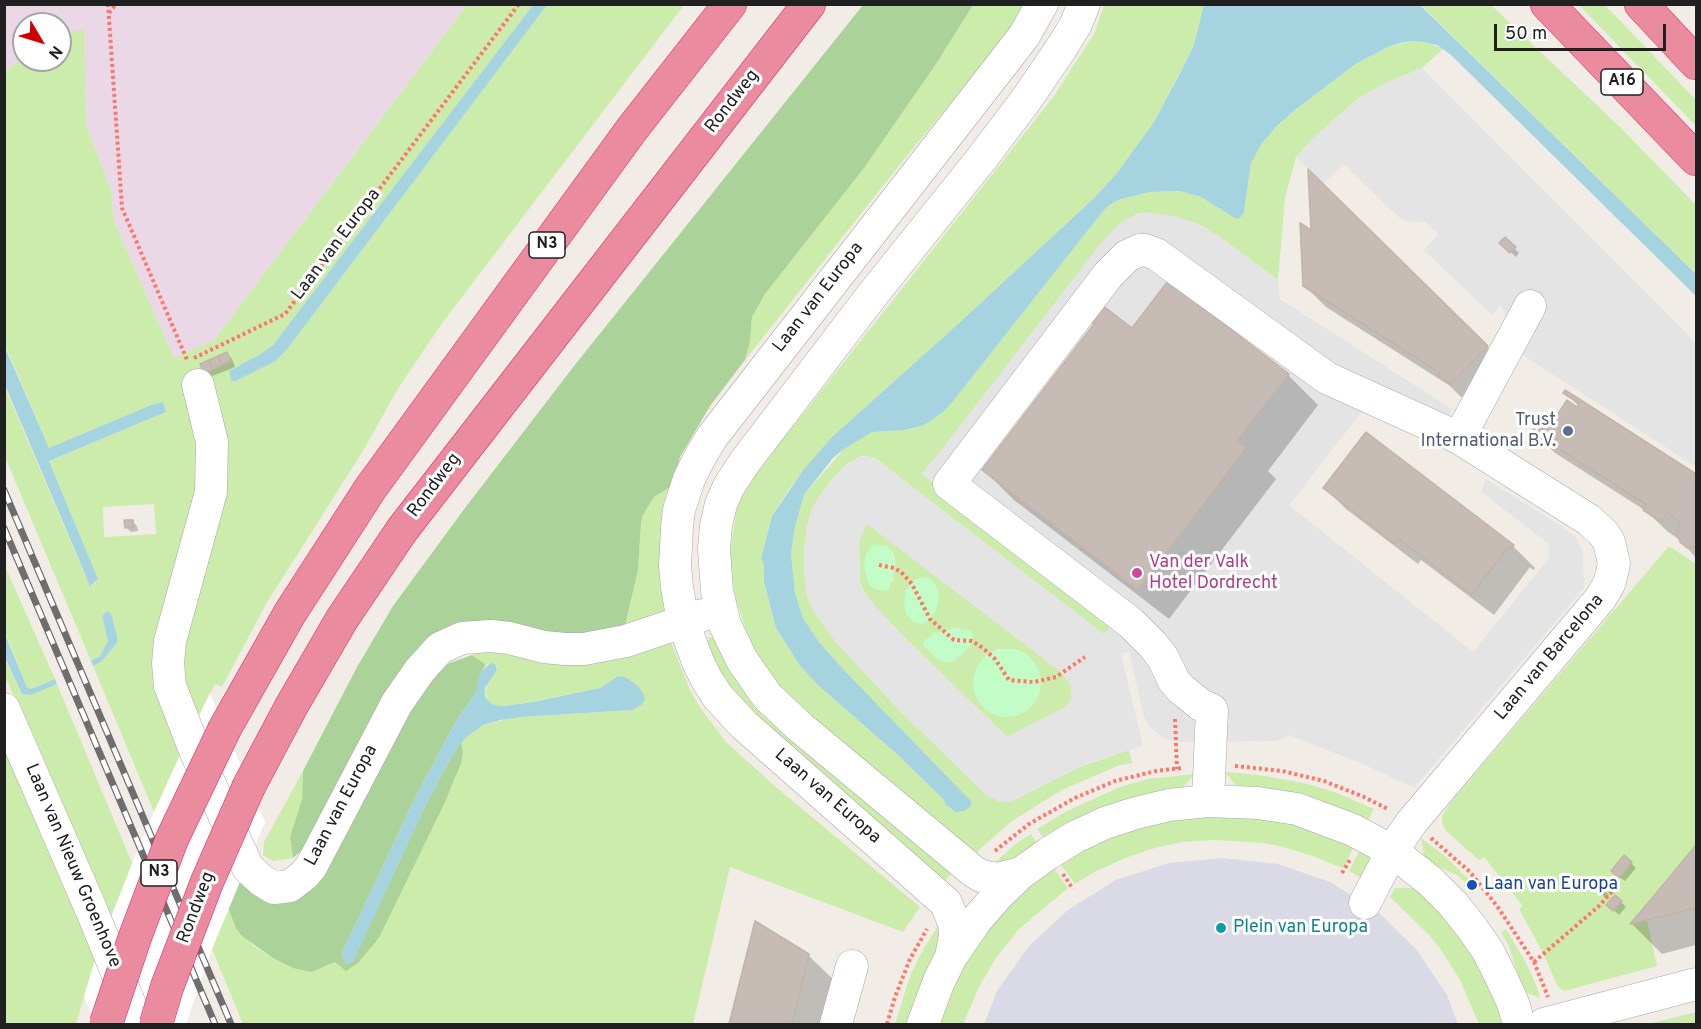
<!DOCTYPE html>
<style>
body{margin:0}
#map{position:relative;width:1701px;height:1029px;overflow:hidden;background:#f1ede6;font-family:Overpass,sans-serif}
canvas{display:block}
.frame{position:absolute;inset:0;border:6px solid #202020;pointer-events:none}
.north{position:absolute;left:12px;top:12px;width:60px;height:60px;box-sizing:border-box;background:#fff;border:2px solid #a6a6a6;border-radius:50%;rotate:128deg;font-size:16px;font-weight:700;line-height:24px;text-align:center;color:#202020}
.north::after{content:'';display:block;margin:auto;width:21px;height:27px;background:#d00005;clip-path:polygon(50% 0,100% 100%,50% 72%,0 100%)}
.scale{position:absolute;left:1494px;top:24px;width:172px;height:27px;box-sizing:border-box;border:3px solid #202020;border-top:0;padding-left:8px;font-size:18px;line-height:21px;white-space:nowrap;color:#202020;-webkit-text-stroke:4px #fff;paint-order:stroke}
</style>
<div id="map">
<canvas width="1701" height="1029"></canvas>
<div class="frame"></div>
<div class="north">N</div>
<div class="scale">50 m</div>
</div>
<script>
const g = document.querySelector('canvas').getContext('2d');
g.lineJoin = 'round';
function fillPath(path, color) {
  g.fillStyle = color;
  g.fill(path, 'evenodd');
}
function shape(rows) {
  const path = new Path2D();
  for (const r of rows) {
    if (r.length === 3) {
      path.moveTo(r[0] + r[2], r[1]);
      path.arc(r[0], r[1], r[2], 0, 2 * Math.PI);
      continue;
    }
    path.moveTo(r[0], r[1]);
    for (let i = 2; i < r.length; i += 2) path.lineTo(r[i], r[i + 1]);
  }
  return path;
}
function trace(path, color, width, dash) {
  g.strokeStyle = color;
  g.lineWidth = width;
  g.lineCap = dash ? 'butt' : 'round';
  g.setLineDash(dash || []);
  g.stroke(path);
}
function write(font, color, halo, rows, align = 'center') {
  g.font = font + ' Overpass,sans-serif';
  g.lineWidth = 6;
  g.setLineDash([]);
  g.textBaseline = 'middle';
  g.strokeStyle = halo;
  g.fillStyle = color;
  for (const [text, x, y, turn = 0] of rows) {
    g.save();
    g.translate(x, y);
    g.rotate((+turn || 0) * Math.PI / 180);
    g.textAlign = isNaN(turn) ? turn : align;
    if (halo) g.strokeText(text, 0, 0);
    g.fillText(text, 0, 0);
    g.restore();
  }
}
const industrial = shape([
 [5,5,467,5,214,340,174,358,114,221,111,190,86,125,84,30,60,35,60,24,24,24,24,57,5,72]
]);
const grass = shape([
 [467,5,533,5,273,345,259,355,229,371,231,380,234,382,276,361,288,348,547,5,684,5,443,322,399,387,363,451,266,604,222,687,215,684,193,728,177,684,174,664,175,654,183,610,206,545,220,483,221,425,217,394,192,395,200,448,201,481,165,629,161,671,163,684,160,686,186,742,154,812,93,666,102,661,117,643,117,635,111,614,107,611,102,616,108,641,100,656,91,661,5,457,4,385,84,573,91,586,98,579,49,461,166,412,163,402,151,405,49,448,5,345,5,72,24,57,24,60,60,60,60,35,84,29,86,125,111,190,114,221,174,358,214,340],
 [154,504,156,534,104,537,103,507],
 [973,5,1026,5,986,60,906,157,745,360,750,342,752,317,765,294,864,168,936,64],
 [1104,5,1204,5,1194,45,1154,122,1117,173,1093,199,958,324,832,437,789,489,772,516,761,557,764,565,764,582,776,628,800,666,820,687,898,755,944,800,945,804,970,807,972,802,843,669,819,642,803,618,795,593,791,554,795,527,804,495,844,449,855,442,872,432,912,429,954,400,1104,210,1111,204,1118,200,1149,192,1180,191,1201,197,1236,219,1244,211,1251,163,1256,152,1267,136,1295,110,1357,63,1388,47,1412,41,1430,43,1443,49,1422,68,1386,83,1359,98,1316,135,1296,157,1285,198,1278,280,1217,235,1154,213,1136,214,922,474,1114,622,1104,635,875,458,862,456,848,463,832,479,814,505,809,518,806,533,804,566,807,596,815,614,837,643,900,711,931,741,1012,801,1079,767,1129,750,1132,763,1120,765,1062,790,1012,821,972,856,788,704,757,663,736,600,729,557,738,503,762,462,799,419,1054,96,1095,32],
 [1421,5,1491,5,1621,128,1696,205,1696,274],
 [1579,5,1605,5,1696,100,1696,126],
 [672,486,668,612,624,630,638,570,641,523,643,515,654,497],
 [867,523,1061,672,1070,683,1072,690,1071,699,1066,707,1007,737,903,636,874,605,863,590,860,581,859,548,860,539],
 [874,545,887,546,893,553,895,560,892,583],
 [998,649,1013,649,1026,654,1036,664,985,656],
 [1669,546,1696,564,1696,845,1631,923,1647,920,1657,966,1564,991,1558,987,1543,953,1519,909,1523,906,1484,857,1479,860,1446,831,1442,823,1442,816,1450,803],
 [4,564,55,679,31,689,27,687,5,632],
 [721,636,952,872,942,885,775,744,722,677,706,648,709,637],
 [671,642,690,690,699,706,725,741,776,787,920,907,903,932,730,867,693,1024,243,1024,212,949,228,908,236,928,254,946,273,958,293,968,330,964,335,961,346,970,358,963,380,936,454,782,461,764,463,753,461,742,465,737,483,725,510,718,632,710,613,679,600,688,532,702,504,706,494,705,487,700,485,692,488,683,497,670,497,667,491,663,486,665,472,655,485,651],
 [4,658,22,694,31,695,57,684,132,863,110,919,5,676],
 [4,742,97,954,76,1024,5,1024],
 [303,771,302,799,290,837,293,858,273,861,263,855,264,842],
 [1225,772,1259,775,1308,784,1337,793,1374,809,1367,822,1239,789],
 [1194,774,1181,790,1046,842,1037,829,1067,811,1120,787,1148,779],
 [1182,815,1266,816,1356,843,1343,868,1315,857,1284,847,1263,843,1215,840,1182,842,1155,848,1128,857,1096,871,1075,884,1059,862,1116,831],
 [1031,834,1039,846,1006,863,994,863,1018,842],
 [1421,838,1445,856,1472,883,1468,885,1457,875,1430,863,1424,857],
 [1361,847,1368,855,1373,872,1367,881,1349,871],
 [1052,866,1068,888,1018,930,996,958,980,985,963,1024,935,1024,954,973,1009,902],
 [1416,884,1426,893,1484,969,1507,1024,1479,1024,1460,980,1439,947,1428,934,1390,897,1395,888,1413,888],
 [941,921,943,931,911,1024,895,1024,910,976,924,948],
 [1506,929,1525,961,1537,987,1540,998,1527,993,1520,980,1508,944,1501,933],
 [1696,1012,1696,1024,1648,1024]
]);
const forest = shape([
 [863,5,973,5,936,64,864,168,765,294,752,317,750,342,745,360,710,406,680,457,672,486,654,497,643,515,641,523,638,570,624,630,575,637,463,626,308,845,293,858,290,837,302,799,303,771,357,667,393,606,465,508,574,366],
 [472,655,486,665,482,670,476,693,456,721,413,802,342,953,343,959,353,961,426,804,449,761,461,742,463,753,461,764,445,802,380,936,374,944,358,963,346,971,335,962,311,972,293,968,273,958,242,936,236,928,228,908,242,874,278,896,418,692,447,664]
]);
const park = shape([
 [874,544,887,546,893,553,894,568,889,590,883,591,873,588,868,583,864,565,866,554],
 [922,577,931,579,935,584,938,590,939,600,935,614,928,621,922,624,913,622,906,614,904,603,906,590,915,580],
 [956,628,971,631,973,636,972,643,967,649,961,656,952,662,944,662,937,659,923,645,925,640,935,633],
 [1007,683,34]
]);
const parking = shape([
 [1422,68,1696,343,1696,467,1498,339,1508,320,1501,305,1492,315,1424,250,1438,234,1425,222,1403,221,1343,164,1323,184,1296,157,1316,135,1359,98,1386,83],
 [1145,212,1174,216,1199,224,1217,235,1278,280,1280,299,1452,409,1433,439,1371,400,1289,505,1473,652,1549,558,1549,544,1481,492,1486,479,1542,514,1575,536,1583,552,1584,588,1414,788,1365,765,1289,735,1286,738,1274,741,1180,742,1166,739,1152,729,1144,717,1129,651,1121,654,1143,746,1087,763,1012,801,1006,802,1000,802,986,795,900,711,837,643,815,614,810,605,805,584,804,548,809,518,814,505,822,492,840,470,855,459,867,456,875,458,1104,634,1114,622,922,475,1100,244,1120,223,1128,218],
 [1168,281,1272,395,1237,441,1246,447,1138,590,982,470,1094,324,1090,321,1132,328],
 [867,524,1061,672,1070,683,1072,690,1071,699,1066,707,1007,737,903,636,874,605,863,590,860,581,859,548,860,539]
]);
const plaza = shape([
 [1223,858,1278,864,1330,882,1377,911,1416,949,1447,995,1458,1024,984,1024,997,991,1029,946,1069,909,1116,880,1169,863]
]);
const water = shape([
 [1204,4,1420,5,1696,274,1696,296,1451,55,1437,45,1423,42,1412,41,1400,43,1388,47,1357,63,1295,110,1276,127,1262,143,1251,163,1244,212,1240,218,1236,219,1201,197,1180,191,1149,192,1118,200,1111,204,1104,210,954,400,944,411,929,422,921,426,904,430,872,432,844,449,833,458,804,495,795,527,791,554,795,593,803,618,819,642,843,669,972,802,970,807,964,811,956,812,945,804,944,800,898,755,820,687,800,666,776,628,764,582,764,565,761,558,772,516,804,469,832,437,958,324,1093,199,1117,173,1154,122,1180,73,1194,45],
 [533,5,547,5,288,348,276,361,234,382,231,380,229,371,259,355,273,345],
 [4,345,49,448,151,405,163,402,166,412,49,461,98,579,90,586,5,385],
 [107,611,111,614,117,635,117,643,102,661,93,666,91,661,100,656,108,641,102,616],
 [4,632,27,687,31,689,55,679,57,684,31,695,22,694,5,658],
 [491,663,495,664,497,670,485,688,485,696,487,700,494,705,504,706,533,702,600,688,618,676,625,677,638,686,644,695,645,699,641,705,632,710,522,717,500,720,483,725,465,738,449,761,426,804,353,962,346,965,343,959,342,953,413,802,456,721,476,693,479,675,482,670]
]);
const pier = shape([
 [210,693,265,822,212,949,186,1024,96,1024,84,996,97,954,144,834,186,742]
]);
const shadow = shape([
 [1310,173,1508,368,1473,404,1461,397,1450,386,1326,307,1304,285,1312,233],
 [1505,239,1519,253,1516,257,1501,243],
 [227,354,232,359,235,367,210,377,205,372],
 [1288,375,1318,405,1268,471,1276,479,1169,619,1014,500,984,470],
 [1565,393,1696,476,1696,558,1681,541,1667,531,1646,511,1555,453,1534,432,1539,434,1554,422,1578,409,1579,406],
 [1366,434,1513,546,1535,568,1533,570,1530,567,1494,615,1421,560,1418,564,1346,509,1325,488],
 [132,521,137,526,138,531,131,532,126,527],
 [1696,847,1696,945,1662,954,1632,924],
 [1631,863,1636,868,1625,881,1618,876],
 [1600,887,1609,895,1606,898,1597,890],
 [1616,897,1626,907,1619,915,1608,905],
 [756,923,808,955,839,985,830,1024,731,1024]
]);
const building = shape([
 [1308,169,1488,346,1450,384,1438,376,1440,373,1303,286,1300,223,1311,230,1308,169],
 [1505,237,1516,247,1510,253,1499,243,1505,237],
 [1168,281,1289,374,1237,441,1247,447,1138,590,982,470,1094,324,1090,321,1102,305,1132,328,1168,281],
 [227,352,231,361,222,365,218,356,227,352],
 [218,356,222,365,213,369,209,360,218,356],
 [209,360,213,369,204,373,200,364,209,360],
 [1565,390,1696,474,1694,476,1692,475,1690,478,1696,482,1696,547,1687,548,1680,542,1677,533,1680,522,1667,513,1662,522,1643,510,1647,505,1532,432,1534,429,1538,432,1548,416,1554,420,1567,400,1577,407,1579,403,1563,393,1565,390],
 [1366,432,1514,545,1511,549,1508,547,1472,595,1399,539,1395,544,1323,488,1366,432],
 [124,520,133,520,134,527,125,528,124,520],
 [1696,845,1696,908,1630,924,1653,897,1696,845],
 [1624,855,1632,862,1619,878,1611,871,1624,855],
 [1615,895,1622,901,1613,911,1606,905,1615,895],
 [755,921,809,954,792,1024,729,1024,755,921]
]);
const path = shape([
 [108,4,122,208,188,362],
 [109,13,116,4],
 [194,358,285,314,519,4],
 [879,565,894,568,901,572,912,584,930,619,954,640,972,641,983,648,995,659,1009,680,1034,682,1056,677,1085,657],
 [1175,719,1177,769],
 [1235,766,1282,771,1324,781,1364,797,1388,809],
 [1431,838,1470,872,1497,906,1534,962,1548,997],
 [995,851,1029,824,1075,798,1115,781,1156,771,1182,768],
 [1342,873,1351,858],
 [1063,874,1073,889],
 [1534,962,1599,906,1618,885],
 [887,1024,895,997,910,959,927,929]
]);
const minor = shape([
 [198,385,212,442,211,492,170,641,168,663,170,686,196,753,248,868,261,880,274,888,290,886,304,875,311,867,397,703,420,670,440,648,462,638,491,636,509,638,544,647,565,649,584,649,626,641,703,615],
 [1459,438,1530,306],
 [4,709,91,909,138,1024],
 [1208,801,1212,710,1201,705,1181,689,1174,681,1163,658,1153,645,1131,623,949,484,1108,275,1127,256,1140,250,1145,250,1156,254,1327,378,1459,438,1589,520,1604,534,1609,542,1614,563,1612,573,1609,584,1600,599,1411,823,1392,851,1365,903],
 [1021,873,998,879,981,876,973,871,800,727,767,696,742,660,725,625,717,591,714,549,716,526,721,504,729,486,744,463,873,294,982,158,1026,100,1062,47,1076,24,1084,4],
 [951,957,955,935,954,923,946,903,744,725,718,697,707,680,698,662,683,622,677,587,675,566,677,527,679,510,689,479,700,457,712,437,1024,36,1042,4],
 [836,1024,852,966],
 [923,1024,939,981,951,957,977,919,999,894,1021,873,1049,853,1075,837,1105,823,1136,813,1169,805,1208,801,1258,803,1297,809,1353,830,1392,851,1430,881,1453,904,1472,928,1488,951,1501,977,1513,1003,1519,1024],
 [1544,1024,1696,984]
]);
const highway = shape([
 [1547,4,1696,159],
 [1641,4,1696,63],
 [225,728,290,613,370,489,632,129,730,4],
 [249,786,292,705,342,619,402,530,809,4]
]);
const rail = shape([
 [4,490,231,1024],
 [4,528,215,1024]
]);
const highwayBridge = shape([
 [106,1024,135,937,172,839,225,728],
 [156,1024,167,987,207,882,249,786]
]);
const markers = [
 [1568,431,6,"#5c6f8a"],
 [1137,573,6,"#d1479c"],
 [1472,885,6,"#1a4fb4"],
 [1221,928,6,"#0f9aa8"]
];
const shields = [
 [1622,82,42],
 [547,245,36],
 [159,873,36]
];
const shieldNames = [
 ["A16",1622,82],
 ["N3",547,245],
 ["N3",159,873]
];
const streetNames = [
 ["Rondweg",733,102,-52],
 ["Laan van Europa",337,245,-53],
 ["Laan van Europa",819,298,-52],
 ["Rondweg",435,486,-53],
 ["Laan van Barcelona",1550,658,-50],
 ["Laan van Europa",827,797,41],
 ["Laan van Europa",342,806,-62],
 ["Laan van Nieuw Groenhove",72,866,67],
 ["Rondweg",197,908,-69]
];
const serviceNames = [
 ["Trust",1556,421],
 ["International B.V.",1556,442]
];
const hotelNames = [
 ["Van der Valk",1149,563],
 ["Hotel Dordrecht",1149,584]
];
const transitNames = [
 ["Laan van Europa",1484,885]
];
const cultureNames = [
 ["Plein van Europa",1233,928]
];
fillPath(industrial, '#ead8e7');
fillPath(grass, '#ccecab');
fillPath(forest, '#abd299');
fillPath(park, '#c2fcc6');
fillPath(parking, '#e4e4e4');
fillPath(plaza, '#dadae7');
fillPath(water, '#a5d4e0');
fillPath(pier, '#fff');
fillPath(shadow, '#0003');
fillPath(building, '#c6bcb5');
trace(building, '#c3b3a8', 1.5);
trace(minor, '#a7a7a7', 33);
trace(highway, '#e22067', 34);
trace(path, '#ff7569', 4, [3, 3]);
trace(minor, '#fff', 32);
trace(highway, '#ea8b9f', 33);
trace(rail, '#6e6e6e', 7);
trace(rail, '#fff', 4.5, [14]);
trace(highwayBridge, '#e22067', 34, []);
trace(highwayBridge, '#ea8b9f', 33);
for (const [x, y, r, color] of markers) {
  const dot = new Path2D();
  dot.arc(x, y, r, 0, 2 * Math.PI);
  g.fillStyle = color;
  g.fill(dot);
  trace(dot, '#fff', 2);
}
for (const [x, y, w] of shields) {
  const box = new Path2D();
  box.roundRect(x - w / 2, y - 13, w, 26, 4.5);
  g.fillStyle = '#fff';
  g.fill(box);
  trace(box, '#202020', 1.5);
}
write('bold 16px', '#202020', null, shieldNames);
write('18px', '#202020', '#fff', streetNames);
write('18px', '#4e5e75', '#fff', serviceNames, 'right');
write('18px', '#b23c85', '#fff', hotelNames, 'left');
write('18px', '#164399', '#fff', transitNames, 'left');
write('18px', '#0d838f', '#fff', cultureNames, 'left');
</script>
